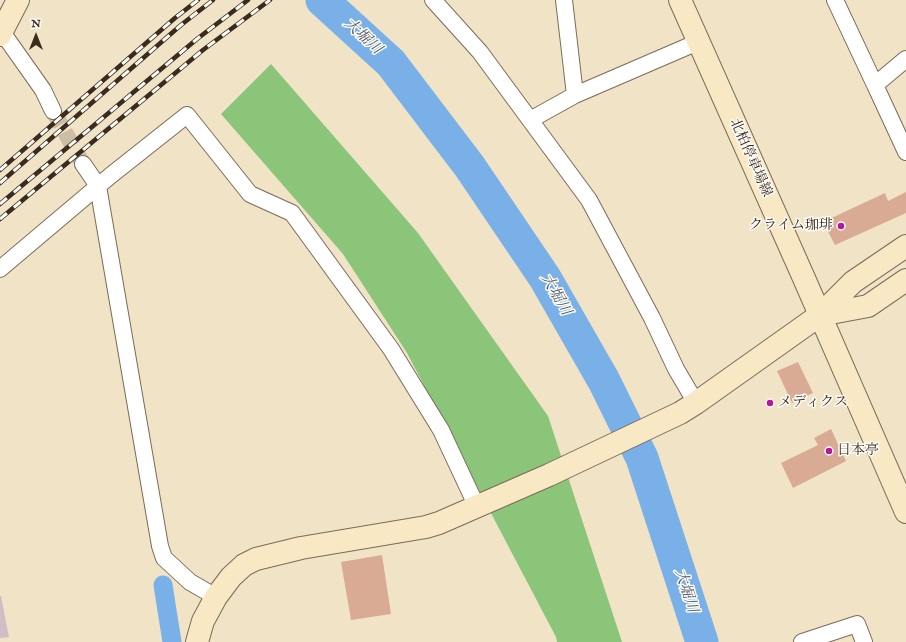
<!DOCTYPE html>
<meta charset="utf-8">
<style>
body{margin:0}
#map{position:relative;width:906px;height:642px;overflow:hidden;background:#f0e3c6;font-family:"IM FELL English",serif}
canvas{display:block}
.north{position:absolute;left:16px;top:16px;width:40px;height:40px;-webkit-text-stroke:3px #fdfcf7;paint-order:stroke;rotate:0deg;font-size:11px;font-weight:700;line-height:16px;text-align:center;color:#3b2a1e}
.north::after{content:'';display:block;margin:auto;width:14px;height:18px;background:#3b2a1e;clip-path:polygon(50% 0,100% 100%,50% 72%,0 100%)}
</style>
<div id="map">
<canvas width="906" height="642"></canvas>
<div class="north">N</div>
</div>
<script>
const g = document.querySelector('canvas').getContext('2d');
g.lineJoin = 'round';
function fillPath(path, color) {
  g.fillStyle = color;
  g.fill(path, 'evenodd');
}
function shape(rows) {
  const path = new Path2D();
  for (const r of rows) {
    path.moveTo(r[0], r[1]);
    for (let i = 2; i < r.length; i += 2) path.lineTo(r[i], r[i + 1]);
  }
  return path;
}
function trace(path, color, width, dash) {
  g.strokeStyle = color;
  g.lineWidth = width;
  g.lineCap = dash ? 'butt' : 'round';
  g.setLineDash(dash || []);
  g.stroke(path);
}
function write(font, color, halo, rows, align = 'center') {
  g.font = font + ' "IM FELL English","Noto Serif JP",serif';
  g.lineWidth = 3;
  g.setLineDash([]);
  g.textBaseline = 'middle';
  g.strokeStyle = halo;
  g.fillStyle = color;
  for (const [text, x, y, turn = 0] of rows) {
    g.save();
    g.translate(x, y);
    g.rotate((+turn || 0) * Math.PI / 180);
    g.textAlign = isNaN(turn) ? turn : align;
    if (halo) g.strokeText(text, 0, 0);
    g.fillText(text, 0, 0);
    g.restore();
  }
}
const industrial = shape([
 [0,596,1,596,9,637,0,638]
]);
const green = shape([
 [271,64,418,233,548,416,622,642,557,642,556,637,407,353,343,254,221,114]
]);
const canal = shape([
 [163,585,172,642]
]);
const river = shape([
 [322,0,391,63,470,167,545,278,604,381,642,458,702,642]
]);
const building = shape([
 [906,192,906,213,835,245,823,222,885,193,888,201],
 [798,362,813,393,792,403,777,371],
 [831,429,846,461,793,488,781,463,818,445,814,438],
 [382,555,391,614,351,620,341,562]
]);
const streetTunnel = shape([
 [53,111,83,164]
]);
const street = shape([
 [433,0,480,52,589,200,652,318,676,369,696,403],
 [564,0,575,95],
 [835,0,875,85,906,59],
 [2,32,43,90,53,111],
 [875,85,906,152],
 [530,120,575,95,698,42],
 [83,164,98,186,160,546,164,558,190,582,216,597],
 [0,269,110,176,187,115,250,194,292,213,391,349,441,430,477,507],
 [802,642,857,624,864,642]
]);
const secondary = shape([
 [680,0,803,276,906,512],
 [0,35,18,0],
 [820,315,868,306,906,280],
 [197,642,203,621,216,597,231,577,244,565,256,559,301,548,426,527,439,523,549,475,680,413,696,403,820,315,853,282,906,246]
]);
const rail = shape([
 [0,170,175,18,198,0],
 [0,183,181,25,213,0],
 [0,204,197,39,248,0],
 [0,219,203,50,270,0]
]);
const markers = [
 [841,226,4,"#b5179e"],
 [770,403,4,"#b5179e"],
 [829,451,4,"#b5179e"]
];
const streetNames = [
 ["北柏停車場線",750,158,66]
];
const poiNames = [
 ["クライム珈琲",833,226,"right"],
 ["メディクス",778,403],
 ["日本亭",837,451]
];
const waterNames = [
 ["大堀川",362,37,43],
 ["大堀川",555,295,60],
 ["大堀川",685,591,72]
];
fillPath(industrial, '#d2bdc6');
fillPath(green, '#8bc579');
trace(canal, '#7ab0e8', 19);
trace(river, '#7ab0e8', 33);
fillPath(building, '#d9ab94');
trace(streetTunnel, '#ccbea4', 16, [16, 8]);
trace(street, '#7a6b59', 18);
trace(secondary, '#7a6b59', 24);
trace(street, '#fff', 16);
trace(secondary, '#f8e8c3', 22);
trace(rail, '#3b2a1e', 4.5);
trace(rail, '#fdfcf7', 3, [9]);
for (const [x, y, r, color] of markers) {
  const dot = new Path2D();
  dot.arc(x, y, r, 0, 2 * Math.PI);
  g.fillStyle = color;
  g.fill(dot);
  trace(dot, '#fdfcf7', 1.5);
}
write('14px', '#3b2a1e', '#fdfcf7', streetNames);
write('14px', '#3b2a1e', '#fdfcf7', poiNames, 'left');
write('italic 15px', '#515965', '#fdfcf7', waterNames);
</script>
